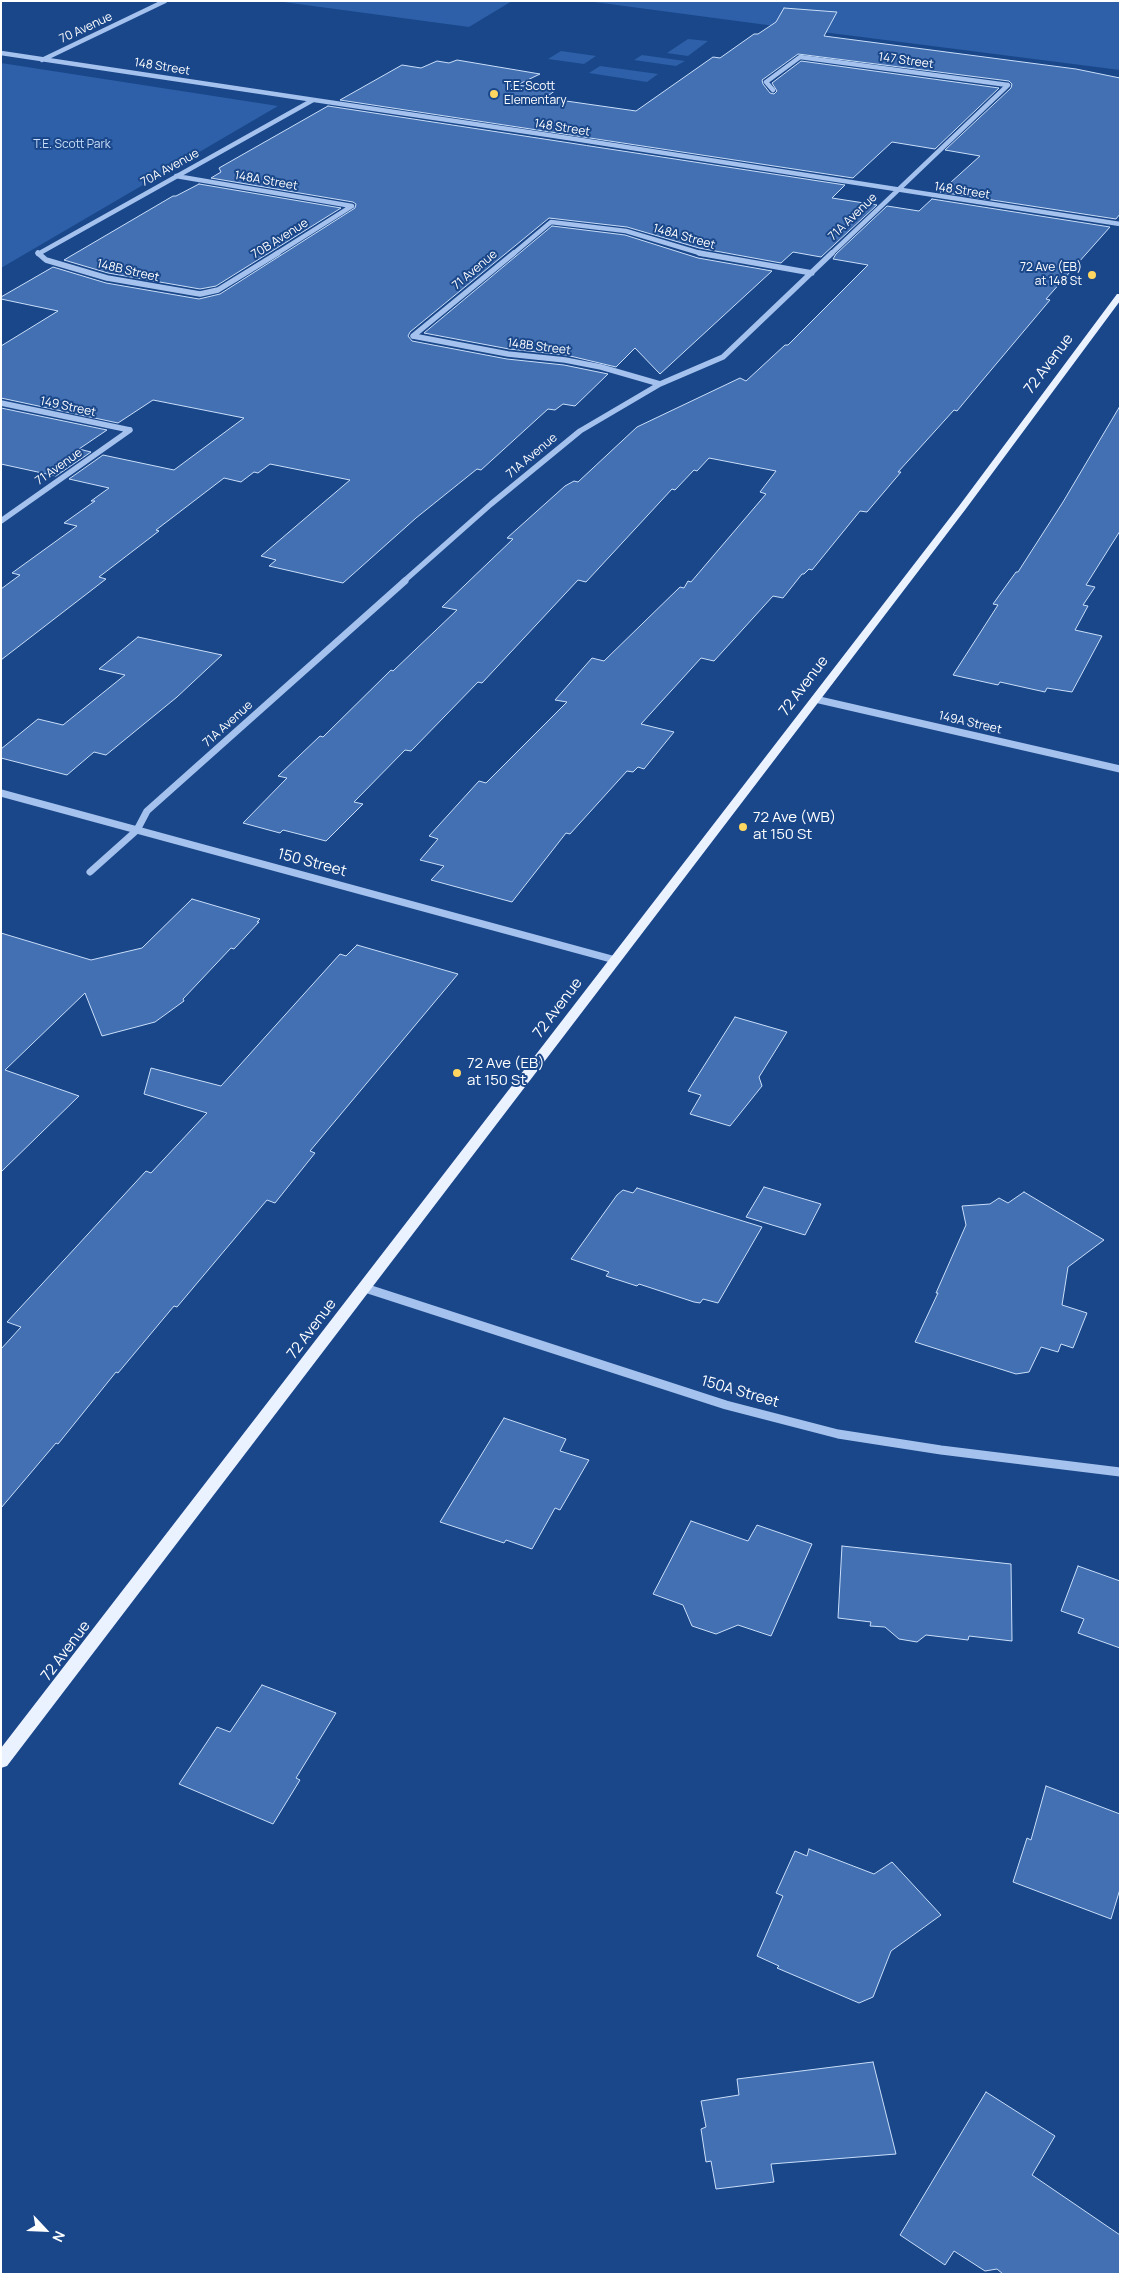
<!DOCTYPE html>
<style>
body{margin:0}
#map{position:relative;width:1121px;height:2275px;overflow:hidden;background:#1a478a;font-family:Manrope,sans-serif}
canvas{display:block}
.frame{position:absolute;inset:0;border:2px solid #fff;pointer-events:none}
.north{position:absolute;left:20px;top:2205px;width:50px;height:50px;-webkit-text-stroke:4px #1a478a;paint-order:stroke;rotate:115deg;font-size:14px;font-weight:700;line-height:20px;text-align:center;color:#fff}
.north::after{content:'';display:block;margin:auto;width:18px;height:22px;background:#fff;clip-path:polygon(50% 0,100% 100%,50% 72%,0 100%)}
</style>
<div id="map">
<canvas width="1121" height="2275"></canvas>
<div class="frame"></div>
<div class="north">N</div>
</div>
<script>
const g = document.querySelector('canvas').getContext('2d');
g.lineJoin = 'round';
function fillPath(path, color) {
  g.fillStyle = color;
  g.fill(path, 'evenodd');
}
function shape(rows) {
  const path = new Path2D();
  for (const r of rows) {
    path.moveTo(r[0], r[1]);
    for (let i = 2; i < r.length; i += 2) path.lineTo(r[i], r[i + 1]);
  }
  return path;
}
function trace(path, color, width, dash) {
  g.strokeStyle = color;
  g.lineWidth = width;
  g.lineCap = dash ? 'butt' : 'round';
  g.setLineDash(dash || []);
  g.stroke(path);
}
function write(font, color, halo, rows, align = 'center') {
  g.font = font + ' Manrope,sans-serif';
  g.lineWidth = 4;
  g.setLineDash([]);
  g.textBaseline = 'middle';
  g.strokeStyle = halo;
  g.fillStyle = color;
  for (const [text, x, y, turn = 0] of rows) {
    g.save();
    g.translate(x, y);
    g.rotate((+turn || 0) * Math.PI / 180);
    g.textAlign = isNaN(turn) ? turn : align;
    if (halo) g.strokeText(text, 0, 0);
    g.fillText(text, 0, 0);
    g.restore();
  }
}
const green = shape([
 [276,1,512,1,469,27],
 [587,1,1120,1,1120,70,752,23],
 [688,39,708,41,688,56,667,53],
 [561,51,596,56,584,64,548,59],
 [642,55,685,61,676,66,634,60],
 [1,63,278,106,1,268],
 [600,66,658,74,647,82,589,73]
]);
const building = shape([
 [784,8,837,12,824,36,1076,69,1120,78,1120,214,1116,219,940,192,980,156,945,150,1011,88,1012,84,1009,81,798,54,762,80,763,84,770,93,774,94,777,91,772,83,801,61,999,88,935,149,892,142,853,178,340,100,402,65,421,68,437,61,449,63,457,60,540,74,517,85,556,90,545,98,636,111,713,57,720,58,754,34,758,34,776,22,784,8],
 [328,106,845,185,832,198,877,205,821,257,793,252,781,263,699,248,627,227,549,218,410,332,408,336,412,341,507,359,564,365,608,374,575,406,563,404,555,410,548,409,481,470,477,469,416,518,343,583,269,566,276,560,261,556,350,480,270,464,258,473,254,472,241,482,224,478,156,530,159,531,99,577,106,579,1,660,1,589,20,575,12,573,77,526,64,523,95,501,91,501,109,488,69,479,103,455,174,470,244,418,153,400,118,423,1,398,1,346,58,311,1,299,1,297,53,267,106,283,199,299,220,294,355,208,356,204,353,202,211,178,221,172,219,168,328,106],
 [199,184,341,208,216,286,200,289,108,273,64,260,173,196,176,196,199,184],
 [932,199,1110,227,1046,299,1050,300,981,382,957,411,954,410,898,472,901,472,867,512,860,511,812,570,809,569,804,574,802,574,783,598,773,596,714,661,701,658,641,724,674,732,644,769,638,767,633,772,627,771,570,834,566,833,512,902,431,880,444,866,420,860,438,839,429,836,479,781,486,783,567,702,555,700,592,658,604,661,680,587,684,588,688,581,691,582,766,494,760,492,776,471,709,458,697,471,694,470,675,490,672,489,586,582,578,580,482,683,478,682,411,751,405,750,354,802,363,804,326,841,283,830,280,833,243,823,287,778,278,776,320,736,323,737,391,670,393,671,457,610,442,607,513,539,507,538,565,486,574,481,578,482,637,427,740,378,746,381,785,345,788,345,868,265,833,259,836,254,887,206,919,211,932,199],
 [552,226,625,235,698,258,772,271,660,374,635,348,616,367,566,355,509,349,424,333,552,226],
 [1120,406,1120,531,1086,585,1095,587,1083,605,1088,606,1075,630,1102,636,1072,692,1047,688,1045,692,1000,682,998,685,953,675,998,605,993,604,1016,572,1018,572,1063,502,1120,406],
 [1,408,107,430,79,449,91,452,56,476,1,464,1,408],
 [138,637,222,655,177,697,106,755,94,752,67,775,1,758,1,749,38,719,63,725,125,675,99,669,138,637],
 [192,899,260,919,257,922,259,922,234,949,231,948,183,999,184,1001,155,1022,102,1036,85,993,5,1070,79,1096,1,1172,1,933,91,960,142,948,192,899],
 [357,945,458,974,310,1151,315,1153,275,1203,267,1200,177,1307,174,1306,118,1373,116,1372,58,1444,56,1443,1,1508,1,1349,21,1327,7,1322,146,1171,151,1173,207,1113,144,1094,151,1068,221,1086,340,954,346,956,357,945],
 [735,1017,787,1032,759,1077,762,1086,730,1126,690,1114,701,1095,688,1091,735,1017],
 [764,1187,821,1204,805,1235,746,1217,764,1187],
 [637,1188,762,1227,718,1303,703,1299,700,1303,694,1302,639,1284,637,1286,606,1276,609,1272,571,1259,617,1195,623,1190,633,1193,637,1188],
 [1024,1192,1104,1240,1068,1267,1062,1305,1087,1313,1073,1348,1061,1344,1058,1352,1041,1347,1029,1372,1016,1374,915,1342,938,1293,936,1293,966,1225,962,1206,990,1204,999,1198,1008,1203,1024,1192],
 [504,1418,566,1439,560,1451,589,1460,560,1510,555,1508,532,1549,506,1540,504,1543,440,1522,504,1418],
 [691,1521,748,1541,757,1525,812,1544,771,1636,738,1625,716,1634,692,1626,683,1605,653,1594,691,1521],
 [842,1546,1011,1564,1012,1641,969,1636,968,1640,926,1635,917,1642,899,1639,885,1627,870,1626,871,1622,838,1618,842,1546],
 [1078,1566,1120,1581,1120,1648,1078,1633,1084,1619,1061,1611,1078,1566],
 [262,1685,336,1713,296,1778,300,1780,273,1824,179,1784,217,1727,230,1732,262,1685],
 [1046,1786,1120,1814,1120,1889,1111,1919,1013,1882,1027,1838,1031,1840,1046,1786],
 [809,1849,874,1874,892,1862,941,1915,891,1951,873,1997,859,2003,777,1968,779,1966,757,1956,783,1896,776,1893,795,1851,807,1856,809,1849],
 [873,2062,896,2154,771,2164,774,2182,716,2189,711,2161,706,2162,701,2129,706,2127,701,2101,739,2095,737,2079,873,2062],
 [986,2092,1055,2136,1032,2175,1120,2235,1120,2274,1003,2274,997,2269,985,2271,954,2251,945,2265,900,2235,986,2092]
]);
const minorFar3 = shape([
 [1,53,568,138,1120,224],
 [42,60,165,1],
 [773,90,766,82,800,57,1008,85],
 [176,176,352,206],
 [38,254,313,100],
 [276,254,352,206],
 [513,254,551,222,626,231,703,254],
 [831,254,1008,85]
]);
const minorFar2 = shape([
 [38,253,46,260,107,278,200,294,218,290,278,253],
 [699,253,812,273],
 [413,336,514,253],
 [413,336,508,354,565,360,601,367,660,384],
 [1,403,130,430],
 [1,521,130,430],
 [403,582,491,504,580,431,660,384,723,357,832,253]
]);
const minorFar1 = shape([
 [815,699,1120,769],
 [1,793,615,960],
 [90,872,137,830,147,811,405,581]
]);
const minor = shape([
 [365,1288,726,1405,838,1434,941,1450,1120,1472]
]);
const major = shape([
 [1117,294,1120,294,1120,301,965,510,7,1766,1,1768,1,1748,959,506,1117,294]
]);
const markers = [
 [494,94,5,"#ffd660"],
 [1092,275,5,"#ffd660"],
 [743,827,5,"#ffd660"],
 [457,1073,5,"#ffd660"]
];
const farStreetnames = [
 ["70 Avenue",86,28,-25],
 ["147 Street",906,61,8],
 ["148 Street",162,67,9],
 ["148 Street",562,128,9],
 ["70A Avenue",170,168,-29],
 ["148A Street",266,181,10],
 ["148 Street",962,191,9],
 ["71A Avenue",853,217,-44],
 ["148A Street",684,237,16],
 ["70B Avenue",280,239,-32],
 ["71 Avenue",475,270,-40],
 ["148B Street",128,271,13],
 ["148B Street",539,347,7],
 ["149 Street",68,407,12],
 ["71A Avenue",532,456,-40],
 ["71 Avenue",59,467,-35],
 ["149A Street",970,723,13],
 ["71A Avenue",228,724,-42]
];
const farPoinames = [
 ["T.E. Scott",504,87],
 ["Elementary",504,101],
 ["72 Ave (EB)",1082,268,"right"],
 ["at 148 St",1082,282,"right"]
];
const farParknames = [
 ["T.E. Scott Park",72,145]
];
const streetNames = [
 ["72 Avenue",1049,364,-53],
 ["72 Avenue",804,686,-53],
 ["150 Street",312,863,15],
 ["72 Avenue",558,1008,-53],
 ["72 Avenue",312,1329,-53],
 ["150A Street",740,1392,16],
 ["72 Avenue",66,1651,-53]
];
const poiNames = [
 ["72 Ave (WB)",753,818],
 ["at 150 St",753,835],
 ["72 Ave (EB)",467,1064],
 ["at 150 St",467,1081]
];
fillPath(green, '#2d60a8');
fillPath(building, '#4370b2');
trace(building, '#c9def9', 1);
trace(minorFar3, '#a4c2ed', 4.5);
trace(minorFar2, '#a4c2ed', 5.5);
trace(minorFar1, '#a4c2ed', 7);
trace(minor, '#a4c2ed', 9);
fillPath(major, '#eaf1ff');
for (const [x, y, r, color] of markers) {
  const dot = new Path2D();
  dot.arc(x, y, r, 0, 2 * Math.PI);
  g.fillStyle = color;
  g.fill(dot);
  trace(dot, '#1a478a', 2);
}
write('12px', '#fff', '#1a478a', farStreetnames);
write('12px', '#fff', '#1a478a', farPoinames, 'left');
write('12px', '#c9def9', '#1a478a', farParknames);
write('15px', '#fff', '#1a478a', streetNames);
write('15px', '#fff', '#1a478a', poiNames, 'left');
</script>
